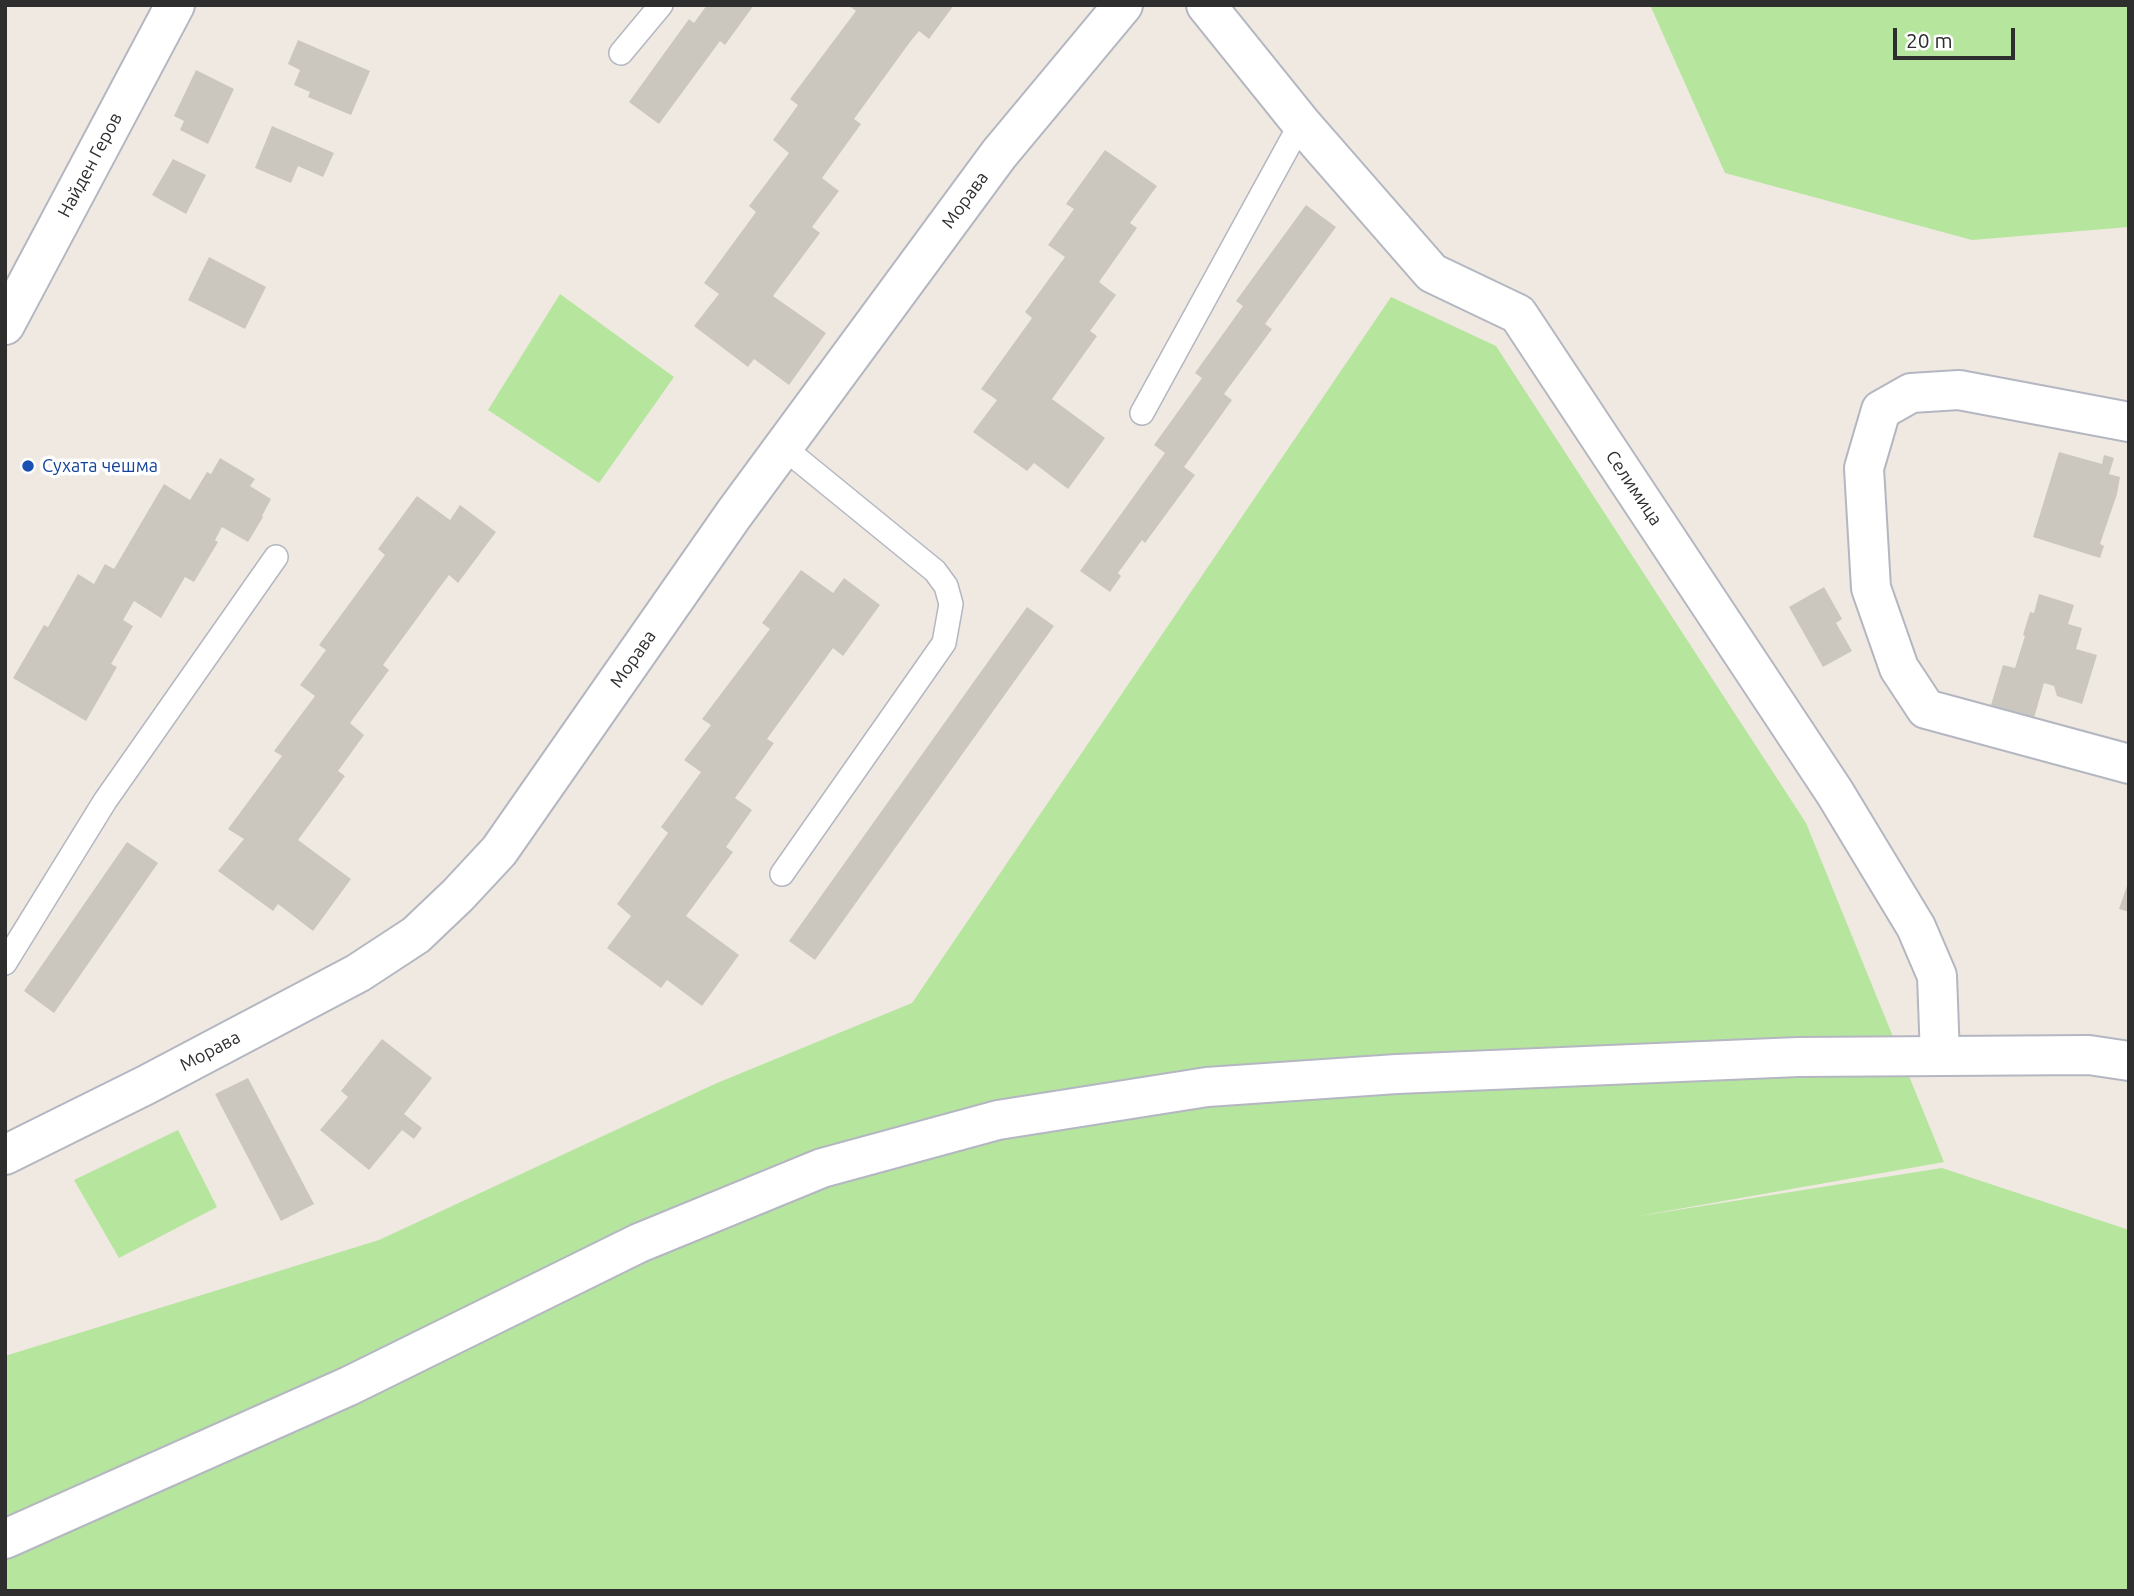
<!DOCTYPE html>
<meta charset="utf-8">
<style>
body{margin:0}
#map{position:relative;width:2134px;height:1596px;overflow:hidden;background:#efe9e1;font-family:Ubuntu,sans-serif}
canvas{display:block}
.frame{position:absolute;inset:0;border:7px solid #2e2e2e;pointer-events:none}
.scale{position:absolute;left:1893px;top:28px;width:122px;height:32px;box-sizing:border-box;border:4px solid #2e2e2e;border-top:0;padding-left:9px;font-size:21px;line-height:24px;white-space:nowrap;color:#2e2e2e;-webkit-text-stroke:5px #fff;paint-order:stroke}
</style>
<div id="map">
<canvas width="2134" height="1596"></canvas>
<div class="frame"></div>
<div class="scale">20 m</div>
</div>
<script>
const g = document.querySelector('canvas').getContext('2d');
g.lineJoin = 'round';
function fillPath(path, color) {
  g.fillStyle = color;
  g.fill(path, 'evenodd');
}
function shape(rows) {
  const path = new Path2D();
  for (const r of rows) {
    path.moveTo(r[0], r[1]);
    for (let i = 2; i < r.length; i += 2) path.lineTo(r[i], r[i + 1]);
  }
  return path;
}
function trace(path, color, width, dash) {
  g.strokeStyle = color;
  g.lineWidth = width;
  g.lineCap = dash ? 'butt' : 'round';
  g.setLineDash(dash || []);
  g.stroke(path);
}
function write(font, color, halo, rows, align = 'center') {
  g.font = font + ' Ubuntu,sans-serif';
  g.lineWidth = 7;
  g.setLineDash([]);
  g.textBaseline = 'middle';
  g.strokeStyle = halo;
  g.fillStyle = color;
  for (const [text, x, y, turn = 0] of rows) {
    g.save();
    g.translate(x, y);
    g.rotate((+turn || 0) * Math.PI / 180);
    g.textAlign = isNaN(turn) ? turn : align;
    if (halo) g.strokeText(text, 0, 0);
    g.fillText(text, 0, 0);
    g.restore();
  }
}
const green = shape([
 [1650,5,2129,5,2129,227,1972,240,1725,173],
 [560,294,674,377,599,483,488,410],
 [1391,297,1496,346,1806,823,1944,1162,1633,1217,1942,1168,2129,1230,2129,1591,5,1591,5,1356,379,1240,717,1083,912,1003],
 [178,1130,217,1207,119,1258,74,1180]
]);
const building = shape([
 [707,5,754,5,725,45,720,41,659,124,629,102,689,19,694,23],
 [848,5,954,5,929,39,919,31,910,42,854,119,861,124,822,178,839,191,812,227,820,233,773,296,826,333,789,385,754,359,748,367,694,326,719,294,704,283,756,212,749,206,789,153,773,140,798,105,790,99,856,11],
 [298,40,370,71,351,115,308,97,310,92,294,85,300,70,288,64],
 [196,70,234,89,208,144,180,130,184,121,174,116],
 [272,126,334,153,323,177,298,166,291,183,255,168],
 [1105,150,1157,186,1130,223,1137,228,1099,282,1116,295,1090,331,1097,336,1052,399,1105,438,1068,489,1034,463,1027,471,973,432,997,400,981,389,1032,318,1025,312,1065,257,1048,245,1074,209,1066,204],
 [173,159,206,175,186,214,152,195],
 [1306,205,1336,227,1265,324,1272,329,1224,394,1232,400,1184,467,1195,475,1145,543,1142,540,1118,573,1121,576,1110,592,1080,571,1165,453,1154,445,1202,378,1195,373,1243,306,1236,301],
 [209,257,266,287,245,329,188,300],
 [2059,452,2102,464,2104,455,2114,458,2109,474,2120,477,2117,494,2100,544,2104,546,2100,558,2033,537],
 [220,458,255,479,250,486,271,499,262,516,263,517,248,542,222,527,215,540,218,542,194,582,185,577,161,618,134,601,123,620,133,626,111,664,117,667,86,721,13,678,44,625,48,627,78,574,94,584,105,564,114,569,164,484,190,500,207,472,211,474],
 [417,496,450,520,460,505,496,532,458,583,449,575,437,591,383,665,389,670,350,723,364,735,338,771,345,776,298,840,351,879,313,931,278,904,273,911,218,871,244,839,228,829,282,756,274,751,315,696,300,685,326,650,319,645,385,555,378,549],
 [801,570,833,593,844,578,880,605,843,656,833,648,767,739,774,743,735,798,752,810,726,847,733,852,686,916,739,955,702,1006,667,980,661,988,607,948,631,916,617,904,668,833,661,827,701,772,684,760,711,725,702,719,770,629,762,623],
 [1824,587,1842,619,1836,623,1852,651,1823,667,1789,607],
 [2039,594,2074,605,2068,624,2082,628,2076,649,2097,655,2082,704,2057,696,2054,686,2044,683,2034,718,1991,705,2003,665,2015,668,2025,636,2023,635,2030,612,2034,613],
 [1027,607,1054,626,815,960,789,941],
 [127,842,158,863,54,1013,24,991],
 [2128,883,2129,883,2129,912,2119,909],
 [382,1039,432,1078,404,1114,422,1128,414,1139,402,1130,369,1170,320,1130,348,1097,341,1091],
 [248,1078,314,1204,281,1221,215,1094]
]);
const service = shape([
 [621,53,661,5],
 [1142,413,1301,123],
 [782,874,944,643,951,604,946,586,935,571,783,447],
 [5,963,105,801,276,557]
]);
const minor = shape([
 [1206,5,1301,123,1432,273,1518,314,1835,793,1916,927,1937,976,1940,1056],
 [2129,422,1959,390,1911,393,1881,410,1864,468,1871,588,1899,668,1926,709,2129,764],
 [5,1155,146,1085,358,973,416,935,458,895,499,851,734,514,999,154,1123,5]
]);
const tertiary = shape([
 [5,325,175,5],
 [5,1539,349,1386,639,1243,822,1168,998,1120,1207,1087,1397,1074,1798,1057,2089,1055,2129,1061]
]);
const markers = [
 [28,466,7,"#1a4fb4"]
];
const streetNames = [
 ["Найден Геров",90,165,-62],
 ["Морава",965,200,-54],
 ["Селимица",1634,488,56],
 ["Морава",633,659,-55],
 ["Морава",210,1051,-28]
];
const transitNames = [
 ["Сухата чешма",42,466]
];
fillPath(green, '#b6e59e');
fillPath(building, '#cbc7bf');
trace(service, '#b4b7c1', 26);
trace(minor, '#b4b7c1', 42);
trace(tertiary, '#b4b7c1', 42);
trace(service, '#fff', 23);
trace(minor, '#fff', 38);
trace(tertiary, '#fff', 38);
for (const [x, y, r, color] of markers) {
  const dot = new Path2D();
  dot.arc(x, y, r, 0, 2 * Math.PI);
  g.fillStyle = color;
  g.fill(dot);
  trace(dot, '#fff', 2.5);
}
write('18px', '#2e2e2e', '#fff', streetNames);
write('18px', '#164399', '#fff', transitNames, 'left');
</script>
